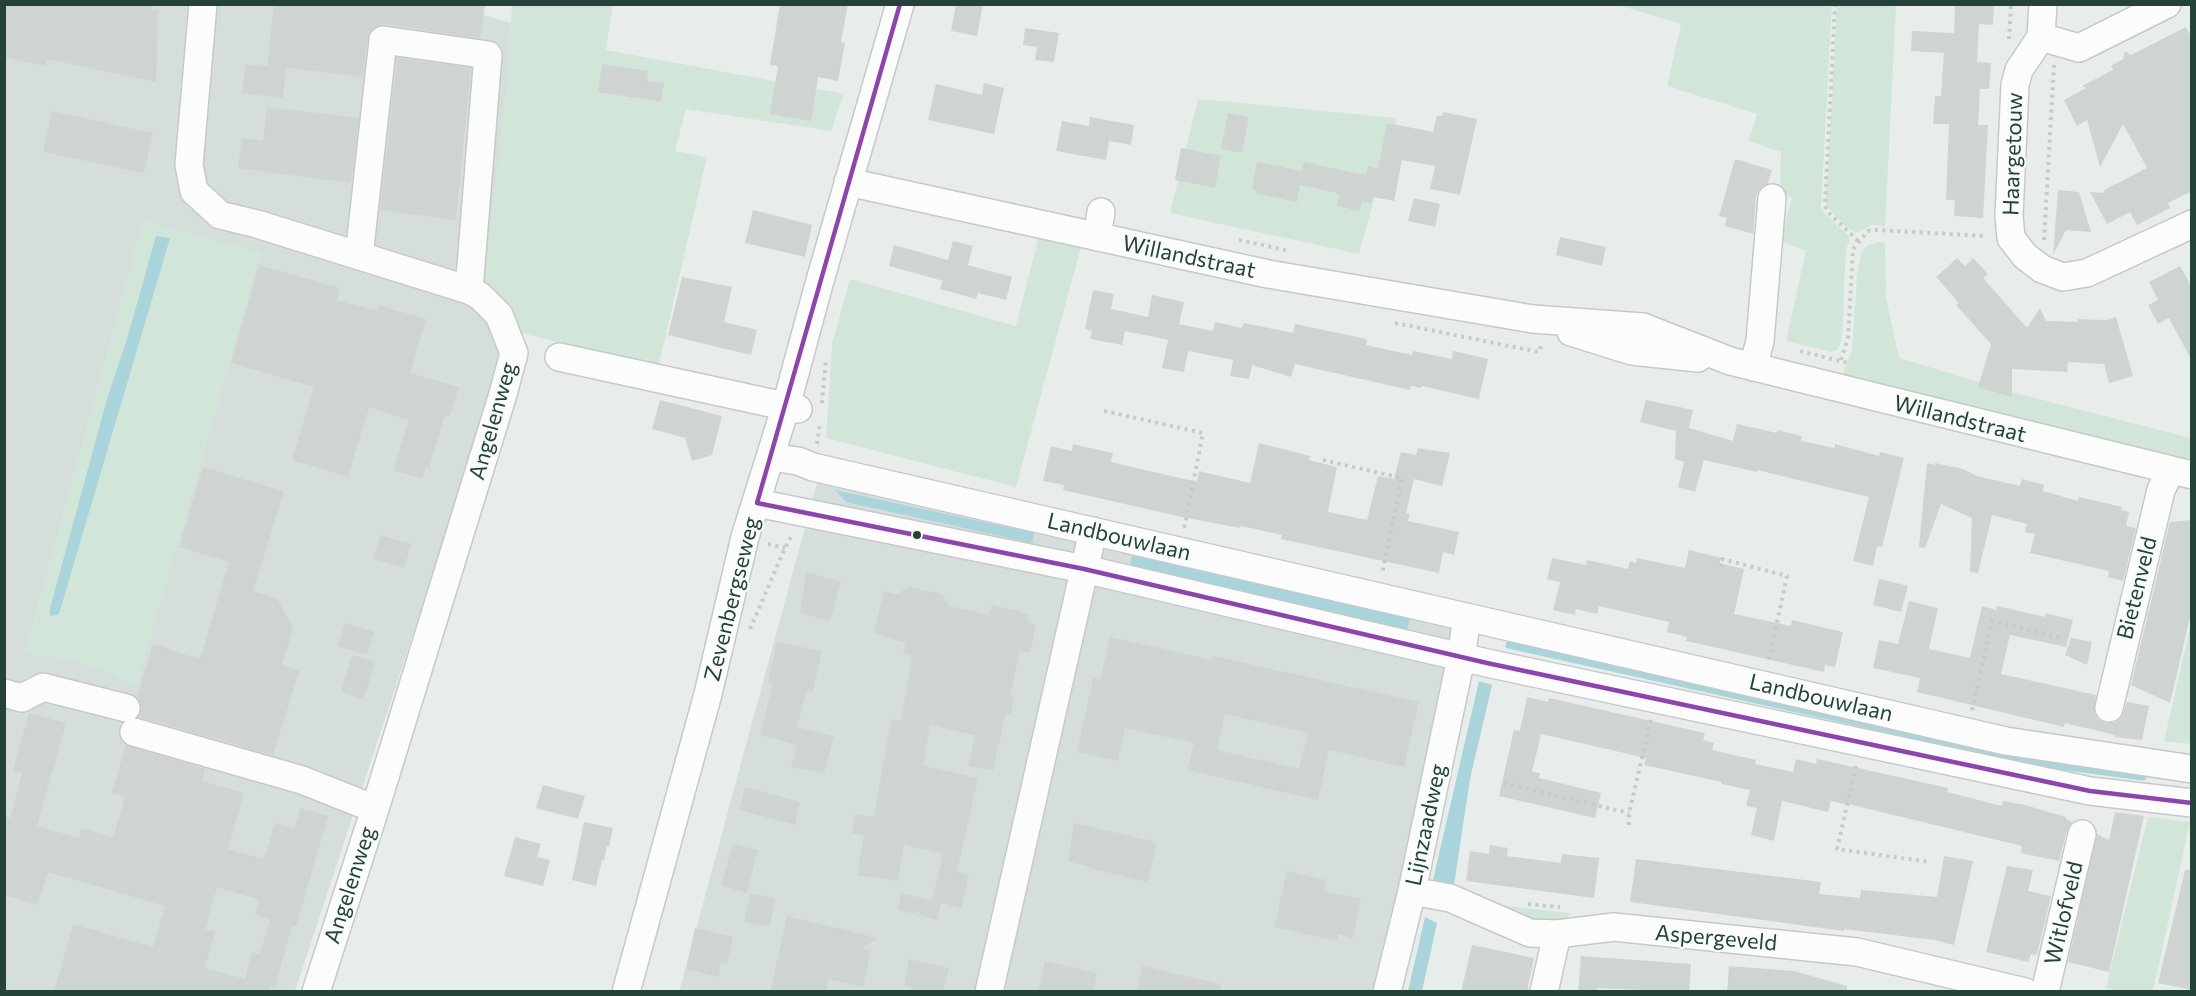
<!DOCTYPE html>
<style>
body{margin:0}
#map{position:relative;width:2196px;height:996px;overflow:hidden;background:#e8edeb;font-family:Commissioner,sans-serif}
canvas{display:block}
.frame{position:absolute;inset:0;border:6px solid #24423a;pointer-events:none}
</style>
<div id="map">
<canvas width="2196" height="996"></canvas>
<div class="frame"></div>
</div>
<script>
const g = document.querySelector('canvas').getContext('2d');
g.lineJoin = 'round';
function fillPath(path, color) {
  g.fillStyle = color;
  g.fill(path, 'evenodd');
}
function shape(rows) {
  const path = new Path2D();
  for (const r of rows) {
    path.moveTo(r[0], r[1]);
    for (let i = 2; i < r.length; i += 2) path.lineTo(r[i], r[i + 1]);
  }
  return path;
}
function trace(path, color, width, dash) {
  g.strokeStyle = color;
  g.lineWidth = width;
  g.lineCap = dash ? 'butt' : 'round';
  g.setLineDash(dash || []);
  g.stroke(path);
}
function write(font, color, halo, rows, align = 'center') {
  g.font = font + ' Commissioner,sans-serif';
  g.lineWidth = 4.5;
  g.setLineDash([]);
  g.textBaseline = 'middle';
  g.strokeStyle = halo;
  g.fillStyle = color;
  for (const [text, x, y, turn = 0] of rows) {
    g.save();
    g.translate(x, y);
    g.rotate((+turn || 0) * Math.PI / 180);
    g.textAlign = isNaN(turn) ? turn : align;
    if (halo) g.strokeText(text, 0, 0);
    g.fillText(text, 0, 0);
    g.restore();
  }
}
const built = shape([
 [5,5,449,5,606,50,295,991,5,992],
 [824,457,1473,608,1389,991,679,992]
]);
const green = shape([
 [512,5,613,5,606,50,844,94,831,131,686,109,675,151,707,157,659,364,573,346,519,332,483,284,507,82],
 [1618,5,1832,5,1821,207,1824,213,1847,234,1850,240,1846,249,1842,339,1838,349,1832,352,1786,341,1806,251,1780,241,1792,198,1780,191,1781,152,1749,141,1757,114,1667,86,1681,24],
 [1837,5,1896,5,1885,226,1872,225,1856,233,1843,224,1826,205],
 [1198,99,1397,118,1359,254,1170,213],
 [143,221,261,253,137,684,118,679,108,671,49,655,36,655,25,652],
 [1039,236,1081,247,1016,487,826,438,832,344,850,279,1016,326],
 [1879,242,1885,243,1886,297,1899,358,2019,394,2191,438,2191,460,1842,376,1852,350,1857,275,1861,253,1868,245],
 [2191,623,2191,744,2164,741],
 [2148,817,2190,822,2153,991,2120,991,2106,988],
 [1478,903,1570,913,1562,925,1533,926]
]);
const water = shape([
 [156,236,170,238,59,614,51,616,49,612,107,399,127,339],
 [835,490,1034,533,1032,543,846,502],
 [1132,553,1410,618,1407,630,1130,565],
 [1479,681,1492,685,1470,779,1454,885,1433,880],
 [1425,917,1437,923,1422,991,1408,991]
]);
const stream = shape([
 [1509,645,2044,764,2143,777]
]);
const building = shape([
 [4,4,153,4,152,10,158,11,156,82,47,59,46,66,4,57],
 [274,4,485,4,481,37,478,38,385,24,378,25,371,30,367,38,363,77,290,68,286,69,283,98,242,93,246,64,267,66],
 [780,4,848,4,841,42,845,43,838,81,818,77,811,121,770,114,778,66,770,65],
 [956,4,983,4,977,36,951,31],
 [1955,4,1994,4,1993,25,1979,24,1977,62,1991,63,1989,89,1980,89,1978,125,1988,125,1983,218,1954,216,1955,200,1946,200,1949,124,1933,124,1935,96,1941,96,1944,53,1911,51,1912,31,1954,33],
 [2186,27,2192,38,2192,191,2168,203,2170,208,2137,225,2130,212,2107,224,2090,192,2105,193,2104,190,2147,168,2123,124,2100,167,2087,120,2077,126,2064,100,2086,88,2082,86,2113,70,2111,66,2123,59,2125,51,2131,55],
 [1025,28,1059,33,1054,62,1035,60,1037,47,1023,45],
 [397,58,471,68,456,220,380,210],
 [602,64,648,71,647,81,664,83,661,102,598,92],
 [984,83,1004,88,994,134,928,120,936,84,982,95],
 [267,107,359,118,351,183,238,168,242,138,263,141],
 [52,111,153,133,144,173,43,152],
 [1443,112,1477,119,1460,195,1430,189,1435,166,1402,160,1394,201,1373,197,1371,203,1362,201,1360,211,1337,206,1339,195,1336,193,1300,185,1297,202,1255,193,1256,190,1252,189,1257,162,1302,171,1304,162,1366,175,1368,166,1378,169,1387,123,1433,132,1437,115,1442,116],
 [1228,113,1249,117,1242,153,1221,149],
 [1090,117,1134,125,1131,145,1109,141,1106,160,1056,151,1062,121,1089,126],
 [1181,148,1221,156,1215,188,1175,180],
 [1735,159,1772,170,1768,183,1759,189,1756,196,1753,234,1725,226,1727,218,1719,216],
 [2058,190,2079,192,2091,232,2066,230,2053,255],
 [1414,198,1440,204,1435,227,1408,221],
 [753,210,812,225,805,257,745,243],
 [1560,237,1606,247,1602,266,1556,255],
 [953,241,973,246,968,265,1012,277,1006,300,978,293,976,299,940,289,943,281,889,266,894,245,948,260],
 [1957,258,1965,266,1973,258,1988,274,1983,278,2027,328,2040,308,2046,321,2078,322,2078,319,2106,320,2116,317,2133,376,2109,383,2104,364,2068,362,2067,372,2012,369,2012,397,1978,387,1991,344,1956,305,1959,303,1936,277],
 [259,265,340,288,337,300,377,311,378,305,426,319,410,373,459,387,450,416,445,415,429,468,426,467,422,479,393,470,409,420,369,407,348,477,292,460,314,387,231,363],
 [2180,266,2192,287,2192,361,2169,318,2158,324,2148,305,2158,300,2149,282],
 [682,277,732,287,724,322,757,330,751,355,668,335],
 [1093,290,1114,294,1111,309,1148,317,1152,295,1184,302,1179,324,1213,331,1215,322,1242,328,1244,323,1293,333,1295,324,1367,339,1366,345,1412,355,1413,351,1452,359,1453,351,1488,359,1479,399,1422,386,1421,388,1411,386,1410,390,1295,364,1291,377,1252,365,1249,379,1230,376,1233,360,1188,351,1184,372,1162,368,1168,340,1125,331,1122,345,1090,339,1092,331,1085,329],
 [660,400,722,416,712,455,692,461,685,438,652,429],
 [1646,400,1693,410,1689,428,1733,441,1737,424,1777,433,1777,430,1802,436,1801,441,1835,448,1835,444,1879,456,1880,452,1904,458,1882,547,1877,546,1873,566,1853,561,1869,497,1757,470,1757,472,1704,460,1695,492,1678,487,1684,462,1675,459,1676,431,1640,422],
 [1259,443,1310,456,1309,460,1337,467,1328,512,1367,520,1378,476,1394,479,1401,452,1416,455,1418,448,1450,453,1442,486,1414,479,1406,513,1410,514,1408,521,1459,532,1454,555,1443,552,1439,573,1281,539,1282,535,1241,526,1240,528,1182,517,1063,490,1064,485,1043,481,1051,446,1072,451,1073,444,1113,453,1111,462,1197,482,1199,471,1250,483],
 [1927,463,1935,465,1935,463,1963,469,1977,476,2020,486,2022,479,2044,485,2043,491,2078,501,2079,497,2122,507,2121,510,2129,512,2126,526,2136,528,2123,581,2108,577,2109,571,2030,553,2035,534,2025,532,2027,524,1992,515,1978,573,1970,572,1972,518,1941,504,1925,548,1919,547],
 [203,467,284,491,253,591,277,598,293,629,282,665,299,671,273,755,139,717,141,711,141,704,137,697,153,644,200,659,229,562,179,547],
 [2192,520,2192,609,2170,703,2131,685,2170,522],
 [381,535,411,544,404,568,373,559],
 [1689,550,1721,558,1720,563,1744,569,1734,614,1791,626,1792,620,1843,632,1835,667,1825,665,1824,672,1686,641,1687,637,1667,632,1669,622,1599,606,1597,614,1576,609,1575,615,1553,610,1560,582,1547,579,1552,558,1586,565,1587,560,1628,569,1630,561,1636,563,1637,558,1685,568],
 [806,572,841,582,830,621,800,613],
 [1879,579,1908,586,1901,612,1873,605],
 [909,587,942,594,949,606,989,615,992,605,1029,614,1027,621,1036,626,1030,653,1020,651,1010,695,1015,696,1011,714,1006,713,993,771,968,766,975,735,930,725,923,766,978,778,957,872,969,875,961,908,941,903,937,920,919,915,920,910,914,914,898,910,901,893,932,900,943,854,904,845,898,881,857,875,864,835,852,833,855,814,874,817,891,719,901,721,912,656,903,654,906,643,873,633,884,591,897,594],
 [1909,601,1938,608,1929,649,1970,658,1982,606,1996,610,1997,606,2045,617,2046,613,2073,620,2066,647,2010,635,2001,674,2096,695,2094,713,2099,720,2106,723,2114,723,2121,718,2127,702,2149,706,2142,740,2115,737,2115,735,2065,723,2064,727,1917,692,1920,678,1873,668,1879,640,1898,644],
 [345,623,374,632,367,655,338,646],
 [1110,637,1212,660,1213,656,1419,702,1404,767,1329,750,1318,800,1187,770,1194,743,1125,728,1118,761,1077,752,1093,678,1100,680],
 [1225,714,1308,733,1299,769,1217,750],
 [2071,638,2092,642,2087,665,2065,655],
 [777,642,822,651,813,691,807,690,797,727,834,736,824,773,791,767,797,745,760,735,773,683,768,682],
 [352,655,375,662,364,699,341,692],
 [1527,697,1548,702,1549,698,1705,733,1703,740,1714,743,1712,750,1756,760,1755,764,1793,772,1796,759,1816,764,1817,759,1948,788,1947,792,2002,806,2003,801,2025,805,2066,817,2066,819,2072,822,2067,830,2059,861,2021,853,2022,846,1844,803,1844,804,1831,801,1828,812,1782,801,1774,841,1751,835,1757,808,1746,806,1750,790,1721,784,1722,782,1644,765,1646,758,1541,734,1532,772,1540,773,1539,778,1601,793,1595,818,1499,796,1514,730,1520,731],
 [29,713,66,723,37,826,79,838,81,828,113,838,125,797,112,793,126,745,205,769,202,781,244,793,228,849,264,859,275,823,294,829,301,808,328,816,296,927,292,926,275,988,270,987,270,992,54,992,73,924,153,947,165,906,48,872,38,905,4,895,4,817,10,818,22,773,13,770],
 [217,887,259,900,255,915,270,919,260,954,252,952,245,979,205,968,215,932,205,929],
 [543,785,585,796,578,819,536,808],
 [745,787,800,802,795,825,739,810],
 [2115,812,2144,816,2109,972,2068,962,2097,834,2109,840],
 [584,822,613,828,609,847,607,846,604,860,602,860,596,886,572,880],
 [1074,823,1157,842,1148,882,1098,870,1068,861],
 [515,837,541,844,537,857,550,860,543,886,504,876],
 [733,844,758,850,747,893,721,886],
 [1490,845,1508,848,1507,856,1561,863,1562,854,1599,858,1594,898,1466,881,1470,851,1489,854],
 [1944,856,1973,861,1954,945,1935,940,1844,929,1844,931,1630,902,1636,859,1821,882,1819,894,1860,898,1861,890,1937,897],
 [2007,866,2033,870,2028,891,2051,896,2037,955,2031,954,2028,962,1986,952],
 [2185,870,2192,870,2192,990,2158,983],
 [1287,871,1326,880,1324,891,1361,899,1353,938,1338,934,1337,941,1274,927],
 [750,893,776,899,769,927,744,922],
 [787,916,878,938,862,948,871,951,863,987,829,979,826,992,770,992],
 [695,928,733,937,727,964,721,963,719,977,686,969],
 [1472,945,1534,958,1527,992,1461,992],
 [1581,956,1691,964,1689,992,1597,988,1597,992,1578,992],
 [909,959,949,968,943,992,912,992,913,987,904,985],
 [1045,961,1097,973,1093,992,1038,992],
 [1142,966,1221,984,1220,992,1136,992],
 [1729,966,1794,971,1847,986,1847,992,1727,992]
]);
const path = shape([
 [1835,4,1825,205,1827,211,1858,241],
 [2009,39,2011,4],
 [1239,240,1290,251],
 [2044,240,2054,65],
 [1395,323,1539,352,1542,343],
 [1800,351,1848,363],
 [1841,360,1848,338,1853,249,1868,231,1878,230,1986,236],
 [822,403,826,359],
 [1104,411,1203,433,1184,529],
 [817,444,820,422],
 [1323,460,1402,478,1382,574],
 [768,544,785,548],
 [1721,567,1722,559,1787,576,1768,664],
 [750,629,785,548,792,535],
 [1972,710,1992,621,2062,638],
 [1856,766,1837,849,1930,862],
 [1504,783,1629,813],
 [1629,825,1629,813,1651,720],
 [1528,904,1560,907]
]);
const minor = shape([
 [203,4,189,165,194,191,220,215,257,224,469,290,480,296,499,315,514,353,503,394,375,809,316,992],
 [2043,4,2041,37,2019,70,2015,85,2009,216,2011,238,2025,256,2042,269,2063,277,2087,273,2192,224],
 [2041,37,2079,48,2167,4],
 [848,182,1268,274,1533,319,1643,327,1730,361,2192,475],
 [1097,237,1101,212],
 [359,256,383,40,488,55,469,290],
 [1571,332,1632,351,1698,358],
 [559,357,798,409],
 [1753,367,1760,341,1772,198],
 [771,457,798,461,813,467,2006,741,2192,769],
 [757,503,1084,569,1487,663,2090,791,2192,803],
 [4,693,22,698,43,687,126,708],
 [2109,708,2161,490,2171,470],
 [134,732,302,780,375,809],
 [1412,891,1450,898,1530,933,1557,934,1614,927,1857,952,2025,992],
 [626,992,708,694,745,537,786,406,819,284,900,4],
 [989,992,1093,531],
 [1387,992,1412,891,1461,658,1467,617],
 [1544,992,1557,934],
 [2045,992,2082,834]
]);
const bus1 = shape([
 [900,4,757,503,1084,569,1487,663,2090,791,2192,803]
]);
const markers = [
 [917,535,5,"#24423a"]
];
const streetNames = [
 ["Haargetouw",2013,154,-88],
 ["Willandstraat",1189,257,12],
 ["Willandstraat",1960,419,14],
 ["Angelenweg",493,421,-74],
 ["Landbouwlaan",1119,537,13],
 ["Bietenveld",2137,588,-76],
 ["Zevenbergseweg",732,599,-76],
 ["Landbouwlaan",1821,698,13],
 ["Lijnzaadweg",1426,825,-78],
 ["Angelenweg",350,885,-72],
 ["Witlofveld",2064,913,-77],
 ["Aspergeveld",1716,938,5]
];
fillPath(built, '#d6dedb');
fillPath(green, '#d1e6d8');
fillPath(water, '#a9d4db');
trace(stream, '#a9d4db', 7);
fillPath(building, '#cfd4d2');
trace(minor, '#c5cac8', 30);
trace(path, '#c3ccca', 4, [3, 4.5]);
trace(minor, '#fcfcfc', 27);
trace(bus1, '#8e44ad', 4.5);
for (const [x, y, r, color] of markers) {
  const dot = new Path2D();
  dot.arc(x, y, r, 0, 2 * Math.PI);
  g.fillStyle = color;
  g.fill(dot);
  trace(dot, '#f7fbf9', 2);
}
write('22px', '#24423a', '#f7fbf9', streetNames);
</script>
